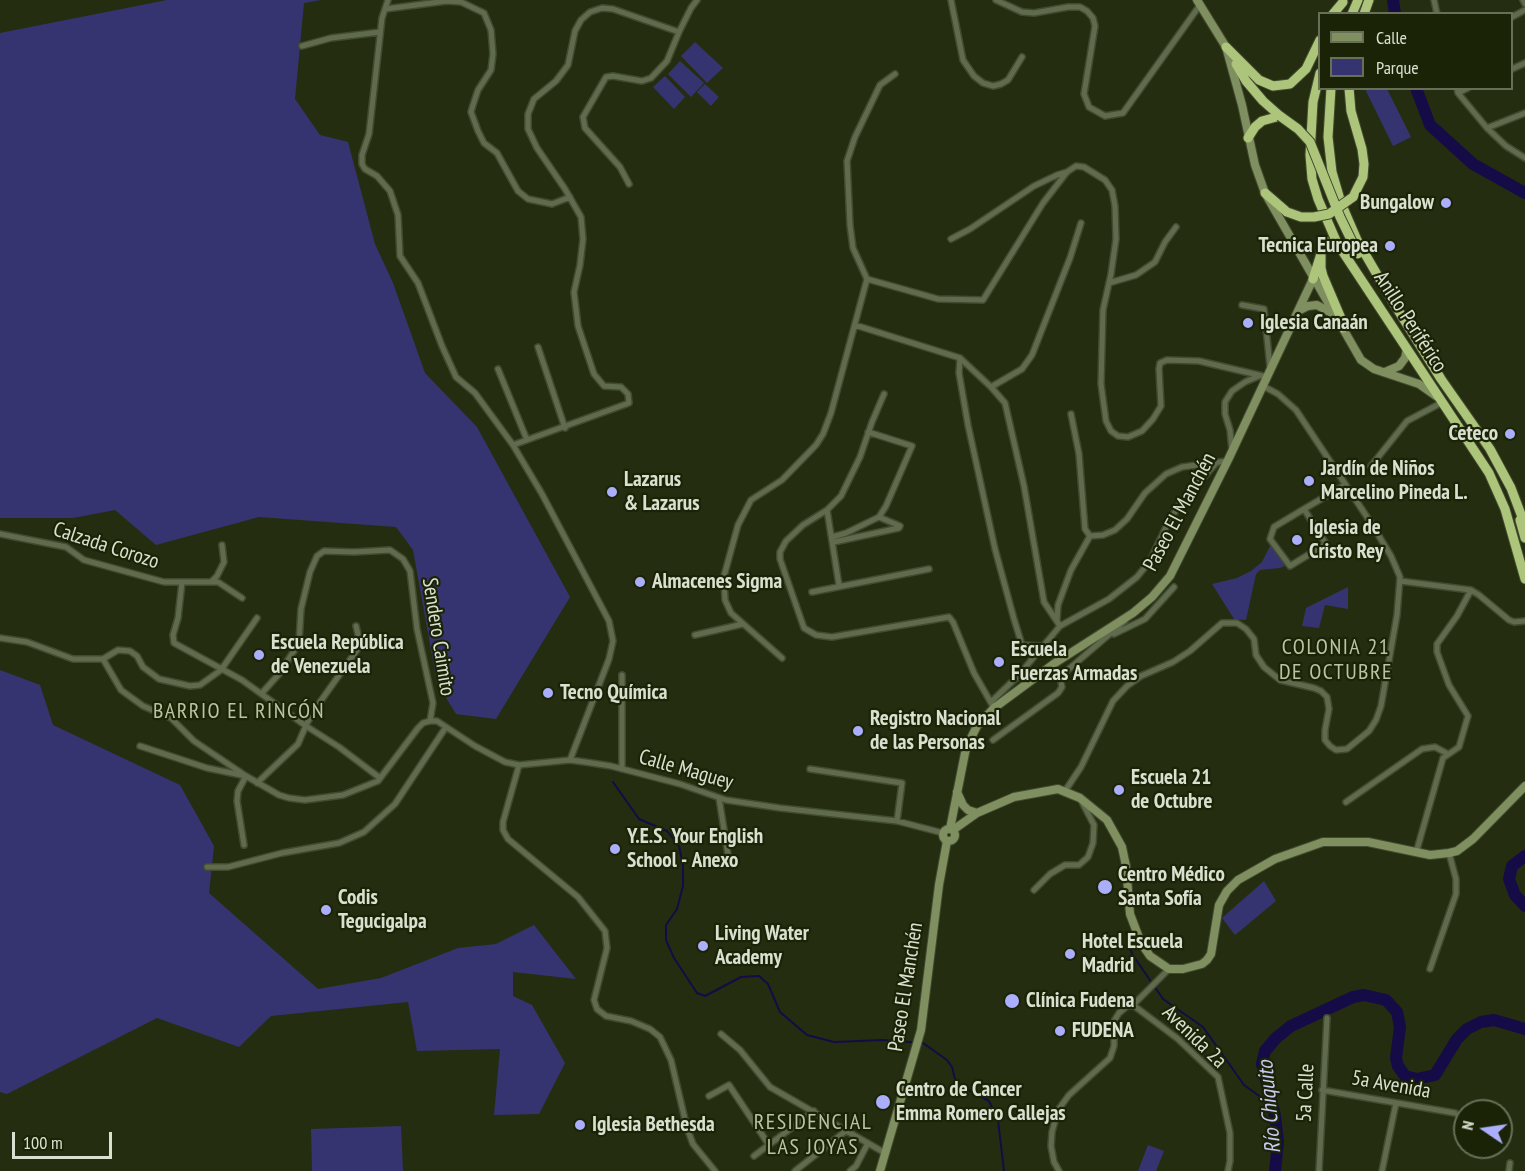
<!DOCTYPE html>
<meta charset="utf-8">
<style>
body{margin:0}
#map{position:relative;width:1525px;height:1171px;overflow:hidden;background:#252d11;font-family:"PT Sans Narrow",sans-serif}
canvas{display:block}
.legend{position:absolute;left:1318px;top:12px;width:195px;height:78px;box-sizing:border-box;background:#1b2307;border:2px solid #676f57;margin:0;padding:8px 10px;list-style:none;font-size:18px;color:#dae0cf}
.legend li{display:flex;align-items:center;gap:12px;height:30px}
.legend b{width:30px;border:2px solid #676f57}
.north{position:absolute;left:1453px;top:1099px;width:60px;height:60px;box-sizing:border-box;background:#1b2307;border:2px solid #676f57;border-radius:50%;rotate:283deg;font-size:16px;font-weight:700;line-height:24px;text-align:center;color:#dae0cf}
.north::after{content:'';display:block;margin:auto;width:21px;height:27px;background:#abaffb;clip-path:polygon(50% 0,100% 100%,50% 72%,0 100%)}
.scale{position:absolute;left:12px;top:1132px;width:100px;height:27px;box-sizing:border-box;border:3px solid #dae0cf;border-top:0;padding-left:8px;font-size:18px;line-height:21px;white-space:nowrap;color:#dae0cf;-webkit-text-stroke:4px #1b2307;paint-order:stroke}
</style>
<div id="map">
<canvas width="1525" height="1171"></canvas>
<ul class="legend">
<li><b style="height:8px;background:#7f8f60"></b>Calle</li>
<li><b style="height:16px;background:#353470"></b>Parque</li>
</ul>
<div class="north">N</div>
<div class="scale">100 m</div>
</div>
<script>
const g = document.querySelector('canvas').getContext('2d');
g.lineJoin = 'round';
function fillPath(path, color) {
  g.fillStyle = color;
  g.fill(path, 'evenodd');
}
function shape(rows) {
  const path = new Path2D();
  for (const r of rows) {
    if (r.length === 3) {
      path.moveTo(r[0] + r[2], r[1]);
      path.arc(r[0], r[1], r[2], 0, 2 * Math.PI);
      continue;
    }
    path.moveTo(r[0], r[1]);
    for (let i = 2; i < r.length; i += 2) path.lineTo(r[i], r[i + 1]);
  }
  return path;
}
function trace(path, color, width, dash) {
  g.strokeStyle = color;
  g.lineWidth = width;
  g.lineCap = dash ? 'butt' : 'round';
  g.setLineDash(dash || []);
  g.stroke(path);
}
function write(font, color, halo, rows, align = 'center') {
  g.font = font + ' "PT Sans Narrow",sans-serif';
  g.lineWidth = 4.5;
  g.setLineDash([]);
  g.textBaseline = 'middle';
  g.strokeStyle = halo;
  g.fillStyle = color;
  for (const [text, x, y, turn = 0] of rows) {
    g.save();
    g.translate(x, y);
    g.rotate((+turn || 0) * Math.PI / 180);
    g.textAlign = isNaN(turn) ? turn : align;
    if (halo) g.strokeText(text, 0, 0);
    g.fillText(text, 0, 0);
    g.restore();
  }
}
const green = shape([
 [167,0,321,0,304,3,295,99,320,135,348,142,375,244,393,283,425,373,477,427,570,597,496,719,456,714,437,683,413,550,396,527,259,517,156,545,115,510,73,518,0,518,0,33],
 [695,42,723,68,707,83,681,56],
 [680,61,704,83,691,97,668,74],
 [665,76,685,97,674,109,653,87],
 [705,84,719,97,711,106,697,92],
 [1365,89,1387,89,1411,137,1393,146],
 [1271,544,1287,565,1280,568,1260,570,1256,574,1246,620,1234,619,1212,584,1237,578,1251,571,1262,562],
 [1348,587,1348,609,1325,605,1319,628,1302,626,1306,608],
 [0,670,40,685,53,725,180,785,214,846,209,893,318,989,381,978,458,948,496,944,534,925,576,979,513,972,513,996,532,1005,565,1063,539,1114,494,1115,500,1049,417,1051,408,1002,271,1016,239,1047,157,1018,7,1094,0,1092],
 [1264,881,1276,901,1235,935,1222,918],
 [401,1126,403,1171,312,1171,311,1129],
 [1148,1145,1164,1151,1156,1171,1138,1171]
]);
const stream = shape([
 [613,782,639,819,667,831,679,846,683,865,683,886,677,909,666,925,666,940,674,958,697,993,705,996,741,977,759,976,768,984,780,1012,807,1035,834,1042,883,1040,923,1043,947,1060,952,1067,955,1079,961,1086,989,1101,998,1120,1004,1171],
 [1126,932,1132,954,1163,999,1203,1027,1244,1085,1273,1106]
]);
const river = shape([
 [1393,0,1395,14],
 [1416,88,1430,125,1473,164,1525,193],
 [1525,856,1512,866,1509,879,1515,895,1525,906],
 [1275,1171,1278,1142,1275,1116,1262,1064,1265,1051,1276,1038,1291,1026,1353,997,1364,995,1386,1000,1397,1012,1400,1027,1396,1058,1398,1066,1405,1076,1417,1079,1435,1075,1457,1039,1467,1029,1481,1022,1494,1020,1525,1029]
]);
const street = shape([
 [388,0,382,18,369,134,362,155,362,164,365,169,377,176,390,191,398,215,400,256,418,283,442,346,456,377,475,393,513,445,542,494,609,621,613,641,609,659,570,760],
 [951,0,963,60,974,76,983,83,993,86,1001,84,1008,80,1022,57],
 [996,0,1022,12,1034,13,1068,7,1080,7,1087,11,1093,18,1095,26,1084,94,1089,107,1105,116,1123,113,1200,5],
 [1434,0,1437,14],
 [1523,0,1525,4],
 [385,9,447,1,461,2,484,13,491,30,493,54,491,70,478,90,473,105,471,112,478,131,484,143,497,153,518,191,528,199,552,204,570,197],
 [1512,17,1525,10],
 [679,32,691,8,697,0],
 [302,46,331,38,380,32],
 [1512,69,1525,63],
 [1457,88,1458,93,1487,128,1506,146,1525,158],
 [1458,93,1468,88],
 [1487,128,1525,113],
 [951,239,970,229,1034,186,1057,175,1067,172],
 [867,279,938,299,983,300,1043,203,1067,172,1076,166,1084,167,1105,180,1112,190,1115,206,1116,239,1111,274,1103,310,1101,384,1106,421,1111,431,1118,436,1128,437,1142,431,1153,419,1161,406,1159,369,1160,363,1167,360,1199,361,1267,377],
 [1109,283,1136,275,1155,262,1165,242,1176,227],
 [1242,305,1264,309,1270,367],
 [855,325,960,358,991,387,1005,403,1024,486,1044,602,1060,626],
 [538,347,565,428],
 [960,358,959,373,968,425,995,549,1014,619,1022,645,1043,646],
 [498,369,527,440],
 [991,387,1022,369,1032,355,1070,258,1081,223],
 [884,394,872,422,860,457,841,496,827,510,803,525,786,541,780,552,780,559,804,628,816,635,832,637,949,617,953,622,974,673,994,708],
 [1071,414,1079,454,1085,529,1090,536],
 [513,445,629,403,628,394,621,387,604,386,594,374,578,326,574,292,580,265,583,239,581,217,565,189,537,148,528,129,528,114,534,99,556,81,568,65,575,31,581,20,590,12,602,8,613,9,679,32,667,61,651,78,642,81,613,76,606,77,583,117,585,128,620,167,629,184],
 [1232,450,1230,430,1225,414,1225,402,1232,391,1245,382,1259,376],
 [1371,466,1407,421,1441,403],
 [1304,509,1326,544,1290,566,1270,539,1274,527,1304,509,1345,485],
 [827,510,839,585],
 [0,534,66,547,84,560,164,582,182,582,178,618,173,635,174,643,242,680,306,726,339,747,380,778],
 [832,537,846,533,879,517,886,506,912,446,868,432],
 [834,542,899,528,900,526,879,517],
 [212,581,217,576,224,562,222,545],
 [1400,581,1471,590,1479,595,1509,620,1514,622,1525,621],
 [182,582,218,582,242,598],
 [812,592,929,569],
 [1057,620,1058,605,1071,570,1090,536,1103,535,1115,530,1127,519,1145,493,1166,474,1182,467,1227,461],
 [1114,634,1145,619,1174,587],
 [695,635,743,624],
 [0,638,27,642,73,659,103,659],
 [782,658,731,613,725,600,724,576,738,525,751,500,782,480,816,445,823,434,831,413,867,279,853,248,850,225,847,161,855,137,880,85,895,74],
 [103,659,121,690,143,706,171,718,194,741,246,776,279,795,289,798,305,800,343,795,378,781,418,728,423,723,430,721],
 [103,659,118,650,130,651,137,656,143,667,159,679,190,686,200,685,221,670,257,618],
 [262,693,279,674,299,643,301,609,310,572,317,556,324,551,354,552,390,550,403,559,410,571,417,629,433,703,430,721],
 [991,702,1018,676,1060,626,1109,599,1137,577,1150,561,1168,523,1180,504,1216,463],
 [430,721,437,721,475,746,505,762,519,765,570,760,585,762,611,766,680,784,726,800,780,808,897,821,943,833],
 [993,740,1058,693,1062,687,1060,677,1063,674,1125,621],
 [140,746,207,768,246,776,238,791,237,801,244,845],
 [519,765,503,822,503,830,508,839,578,897,605,931,607,948,594,1000,597,1009,606,1016,631,1021,650,1029,660,1037,671,1060,687,1128,693,1144,715,1171],
 [622,769,622,675],
 [810,769,902,783,897,821],
 [257,783,298,744,307,723,320,702,357,650,360,643,356,626],
 [1065,791,1081,767,1113,701,1127,686,1141,676,1173,662,1190,651,1222,623,1237,623,1246,629,1254,639,1256,655,1264,667,1280,680,1314,688,1321,691,1327,697,1329,709,1325,730,1325,740,1330,746,1336,750,1347,749,1369,731,1376,720,1381,706,1397,615,1400,577,1391,556,1373,526,1296,410,1278,394,1263,386],
 [719,798,729,861],
 [1346,802,1422,749,1435,747,1448,754],
 [1416,853,1443,758,1459,747,1468,716,1449,685,1437,652,1437,644,1457,616,1471,590],
 [207,867,228,867,282,853,339,843,364,832,395,804,446,727],
 [1034,890,1050,874,1065,865,1079,865,1088,857,1093,843,1094,825,1082,802],
 [1430,969,1456,894,1456,879,1449,853],
 [1133,1005,1178,1039,1218,1077,1230,1133,1230,1161,1228,1171],
 [721,1034,740,1050,770,1087,885,1153],
 [1322,1090,1455,1113],
 [709,1096,729,1085,769,1145],
 [754,1156,814,1111],
 [795,1171,847,1130],
 [850,1171,856,1166,868,1143],
 [1059,1171,1054,1162,1051,1146,1052,1132,1058,1110,1069,1095,1110,1058,1114,1046,1114,1021,1119,1013,1126,1007,1133,1005,1169,969],
 [1319,1171,1327,1018],
 [1382,1171,1396,1103],
 [1509,1171,1510,1163]
]);
const secondary = shape([
 [1197,0,1226,47,1242,105,1255,165,1265,193,1361,360,1374,369,1419,384,1436,396],
 [1300,310,1308,306,1317,305,1335,315],
 [1385,372,1399,366,1405,358,1407,349],
 [957,792,963,805,968,810,977,813],
 [950,829,966,748,977,726,994,708,1055,663,1133,613,1152,597,1170,576,1228,460,1313,279],
 [949,835,6],
 [953,830,977,813,1014,797,1058,789,1080,798,1107,820,1122,847,1126,866,1130,914,1141,943,1150,956,1169,969,1183,969,1202,964,1207,960,1211,954,1219,905,1227,891,1238,880,1275,859,1323,842,1368,842,1430,855,1449,853,1457,851,1473,839,1525,786],
 [880,1171,921,1030,939,885,947,841]
]);
const highway = shape([
 [1333,14,1343,2],
 [1352,14,1358,0],
 [1364,14,1369,0],
 [1226,47,1259,80,1273,86,1290,84,1306,69,1320,40],
 [1236,64,1246,81,1263,101,1280,116],
 [1320,73,1313,102,1310,155,1312,179,1318,199,1337,243,1489,473,1505,509,1525,579],
 [1331,88,1328,137,1332,172,1341,203,1357,240,1393,302,1441,379,1490,449,1511,488,1525,525],
 [1349,88,1351,111,1362,149,1364,164,1363,177,1353,197],
 [1248,138,1255,127,1262,121,1280,116],
 [1265,193,1287,212],
 [1321,251,1321,268,1323,276,1343,323,1343,328],
 [1313,279,1325,241],
 [1520,520,1525,538]
]);
const highwayBridge = shape([
 [1280,116,1298,129,1310,142,1340,217,1358,254],
 [1287,212,1301,217,1314,217,1329,214,1353,197]
]);
const markers = [
 [1446,203,6,"#abaffb"],
 [1390,246,6,"#abaffb"],
 [1248,323,6,"#abaffb"],
 [1510,434,6,"#abaffb"],
 [1309,481,6,"#abaffb"],
 [612,492,6,"#abaffb"],
 [1297,540,6,"#abaffb"],
 [640,582,6,"#abaffb"],
 [259,655,6,"#abaffb"],
 [999,662,6,"#abaffb"],
 [548,693,6,"#abaffb"],
 [858,731,6,"#abaffb"],
 [1119,790,6,"#abaffb"],
 [615,849,6,"#abaffb"],
 [1105,887,8,"#abaffb"],
 [326,910,6,"#abaffb"],
 [703,946,6,"#abaffb"],
 [1070,954,6,"#abaffb"],
 [1012,1001,8,"#abaffb"],
 [1060,1031,6,"#abaffb"],
 [883,1102,8,"#abaffb"],
 [580,1125,6,"#abaffb"]
];
const poiNames = [
 ["Bungalow",1434,203,"right"],
 ["Tecnica Europea",1378,246,"right"],
 ["Iglesia Canaán",1260,323],
 ["Ceteco",1498,434,"right"],
 ["Jardín de Niños",1321,469],
 ["Marcelino Pineda L.",1321,493],
 ["Lazarus",624,480],
 ["& Lazarus",624,504],
 ["Iglesia de",1309,528],
 ["Cristo Rey",1309,552],
 ["Almacenes Sigma",652,582],
 ["Escuela República",271,643],
 ["de Venezuela",271,667],
 ["Escuela",1011,650],
 ["Fuerzas Armadas",1011,674],
 ["Tecno Química",560,693],
 ["Registro Nacional",870,719],
 ["de las Personas",870,743],
 ["Escuela 21",1131,778],
 ["de Octubre",1131,802],
 ["Y.E.S. Your English",627,837],
 ["School - Anexo",627,861],
 ["Centro Médico",1118,875],
 ["Santa Sofía",1118,899],
 ["Codis",338,898],
 ["Tegucigalpa",338,922],
 ["Living Water",715,934],
 ["Academy",715,958],
 ["Hotel Escuela",1082,942],
 ["Madrid",1082,966],
 ["Clínica Fudena",1026,1001],
 ["FUDENA",1072,1031],
 ["Centro de Cancer",896,1090],
 ["Emma Romero Callejas",896,1114],
 ["Iglesia Bethesda",592,1125]
];
const streetNames = [
 ["Anillo Periférico",1410,322,57],
 ["Paseo El Manchén",1180,512,-62],
 ["Calzada Corozo",106,546,18],
 ["Sendero Caimito",438,637,81],
 ["Calle Maguey",686,770,16],
 ["Paseo El Manchén",906,987,-81],
 ["Avenida 2a",1194,1037,44],
 ["5a Avenida",1391,1085,10],
 ["5a Calle",1306,1093,-87]
];
const neighbourhoodNames = [
 ["COLONIA 21",1336,648],
 ["DE OCTUBRE",1336,673],
 ["BARRIO EL RINCÓN",239,712],
 ["RESIDENCIAL",813,1123],
 ["LAS JOYAS",813,1148]
];
const waterNames = [
 ["Río Chiquito",1270,1107,-95]
];
fillPath(green, '#353470');
trace(stream, '#150b46', 2);
trace(river, '#150b46', 12);
trace(street, '#424a2f', 8);
trace(secondary, '#424a2f', 10);
trace(highway, '#424a2f', 11);
trace(street, '#606b4d', 5);
trace(secondary, '#7f8f60', 8);
trace(highway, '#acc57a', 9);
trace(highwayBridge, '#424a2f', 11, []);
trace(highwayBridge, '#acc57a', 9);
for (const [x, y, r, color] of markers) {
  const dot = new Path2D();
  dot.arc(x, y, r, 0, 2 * Math.PI);
  g.fillStyle = color;
  g.fill(dot);
  trace(dot, '#1b2307', 2);
}
write('bold 21px', '#dae0cf', '#1b2307', poiNames, 'left');
write('21px', '#dae0cf', '#1b2307', streetNames);
g.letterSpacing = '1.5px';
write('22px', '#b8c5a3', '#1b2307', neighbourhoodNames);
g.letterSpacing = '0px';
write('italic 22px', '#c8cbf1', '#1b2307', waterNames);
</script>
